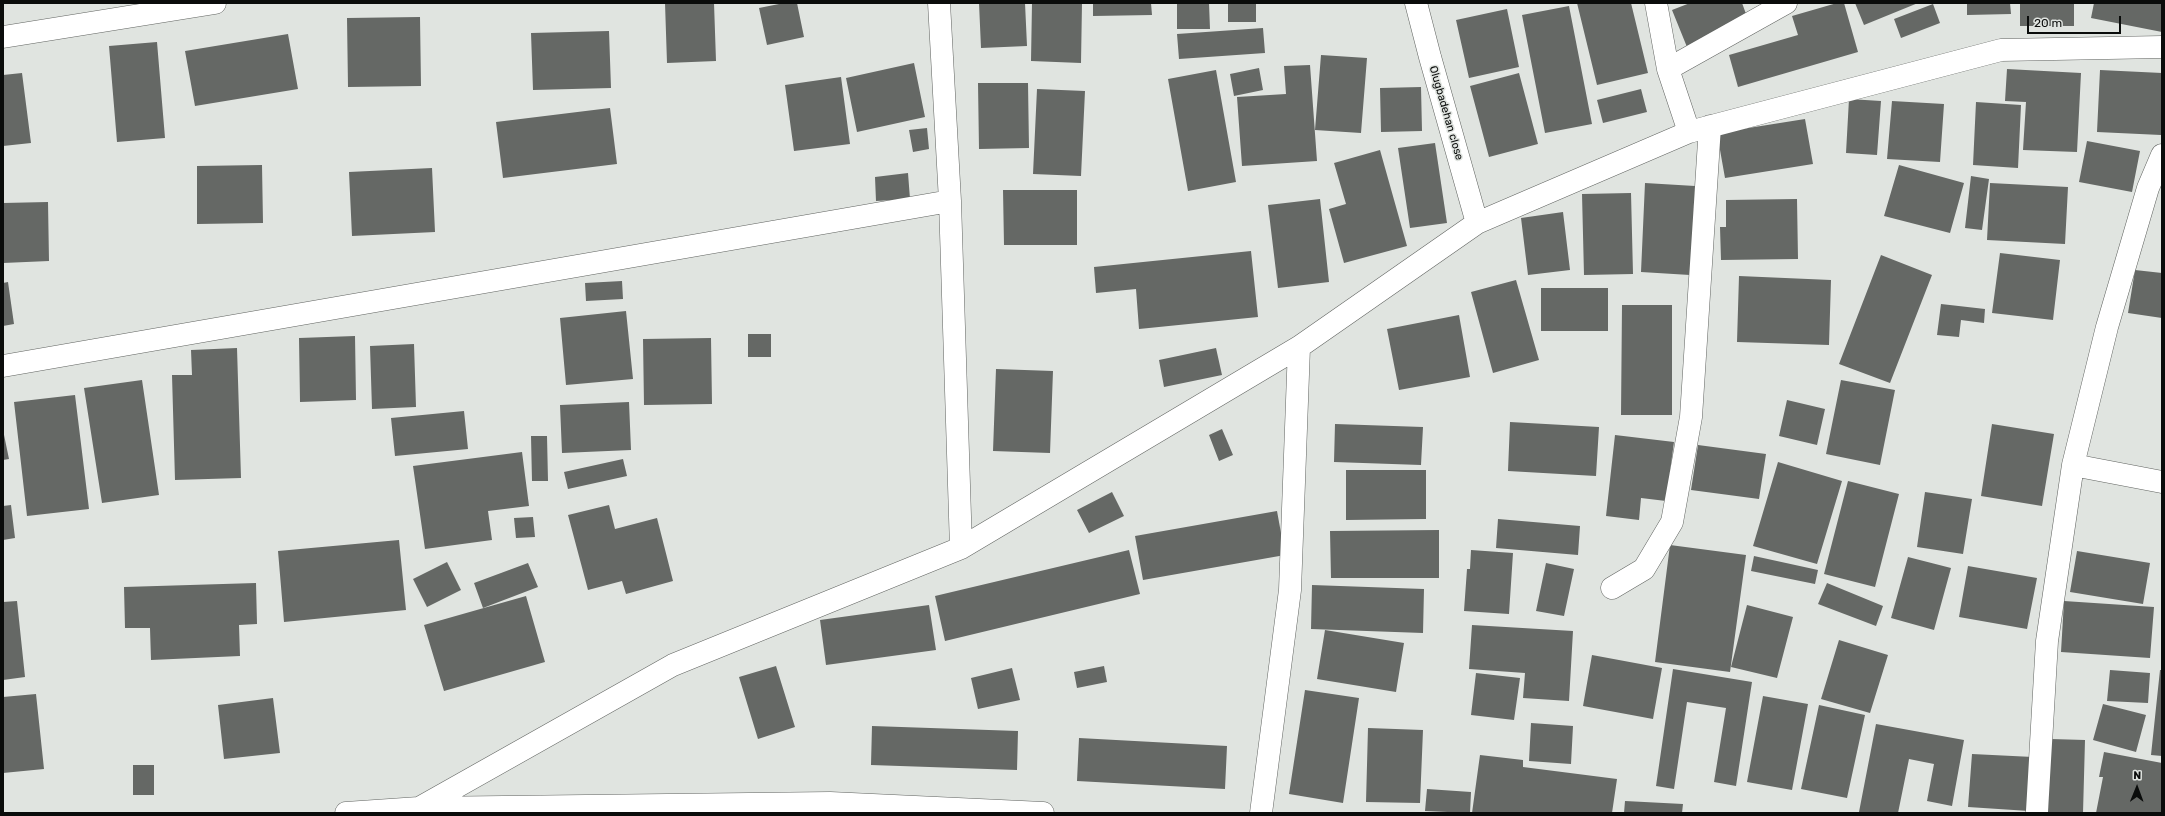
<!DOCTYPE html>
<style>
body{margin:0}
#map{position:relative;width:2165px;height:816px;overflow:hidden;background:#e0e4e0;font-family:Rubik,sans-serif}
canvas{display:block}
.frame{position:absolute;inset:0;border:4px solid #0a0c0b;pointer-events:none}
.north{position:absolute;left:2117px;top:768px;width:40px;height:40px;-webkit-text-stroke:3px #e0e4e0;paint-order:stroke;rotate:1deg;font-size:11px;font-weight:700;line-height:16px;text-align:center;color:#0a0c0b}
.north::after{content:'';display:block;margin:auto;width:14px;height:18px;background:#0a0c0b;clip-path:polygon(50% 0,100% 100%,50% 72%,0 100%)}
.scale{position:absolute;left:2027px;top:16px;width:94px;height:18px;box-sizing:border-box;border:2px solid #0a0c0b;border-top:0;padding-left:5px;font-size:12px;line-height:14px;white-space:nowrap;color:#0a0c0b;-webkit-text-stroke:3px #e0e4e0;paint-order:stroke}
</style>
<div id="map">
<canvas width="2165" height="816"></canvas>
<div class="frame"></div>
<div class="north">N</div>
<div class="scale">20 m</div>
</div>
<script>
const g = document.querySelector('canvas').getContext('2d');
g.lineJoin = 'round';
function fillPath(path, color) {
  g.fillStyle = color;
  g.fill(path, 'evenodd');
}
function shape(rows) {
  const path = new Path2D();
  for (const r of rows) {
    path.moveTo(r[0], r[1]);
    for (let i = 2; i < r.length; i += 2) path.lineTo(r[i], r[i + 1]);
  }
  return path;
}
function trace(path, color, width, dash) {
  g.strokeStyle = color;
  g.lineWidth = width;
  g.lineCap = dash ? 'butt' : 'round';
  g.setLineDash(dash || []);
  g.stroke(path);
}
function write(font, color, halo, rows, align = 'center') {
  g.font = font + ' Rubik,sans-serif';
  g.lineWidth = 3;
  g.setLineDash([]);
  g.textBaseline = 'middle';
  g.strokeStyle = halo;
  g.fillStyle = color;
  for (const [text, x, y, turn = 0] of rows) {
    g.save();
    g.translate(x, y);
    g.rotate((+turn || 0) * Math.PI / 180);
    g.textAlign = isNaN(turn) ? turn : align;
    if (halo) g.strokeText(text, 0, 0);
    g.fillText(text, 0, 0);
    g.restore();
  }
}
const building = shape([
 [665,3,714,3,716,61,667,63],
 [784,3,797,3,804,37,767,45,759,8],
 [979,3,1025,3,1027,46,981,48],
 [1032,3,1082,3,1081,63,1031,61],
 [1093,3,1151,3,1152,15,1093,16],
 [1177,3,1209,3,1210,29,1177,29],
 [1228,3,1256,3,1256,22,1228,22],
 [1577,3,1631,3,1648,73,1597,85],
 [1690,3,1742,3,1749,22,1687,47,1672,10],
 [1837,3,1844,3,1858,52,1738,87,1729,55,1798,35,1792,16],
 [1855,3,1918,3,1864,25],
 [1967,3,2010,3,2011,14,1967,15],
 [2020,3,2074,3,2074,26,2020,26],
 [2094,3,2162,3,2162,32,2091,18],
 [1933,4,1940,23,1901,38,1894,19],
 [1569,6,1592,124,1545,133,1522,15],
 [1507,9,1519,67,1469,78,1456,20],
 [420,17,421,86,348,87,347,18],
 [1263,28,1265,53,1179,59,1177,34],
 [609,31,611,88,533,90,531,33],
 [288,34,298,89,195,106,185,51],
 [157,42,165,138,117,142,109,46],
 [1321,55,1367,58,1361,133,1315,130],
 [914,63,925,117,857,132,846,78],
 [1310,65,1317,161,1242,166,1237,97,1286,94,1284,66],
 [1259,68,1263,90,1234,96,1230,74],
 [2007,69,2081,73,2077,152,2023,150,2026,102,2005,101],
 [1216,70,1236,182,1188,191,1168,79],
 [2100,70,2162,73,2161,135,2097,132],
 [22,73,31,143,3,146,3,75],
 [1519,73,1538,144,1489,157,1470,86],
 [841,77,850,144,794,151,785,85],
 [978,83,1028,83,1029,148,979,149],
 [1421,87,1422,131,1381,132,1380,88],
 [1037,89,1085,91,1081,176,1033,174],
 [1641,89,1647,112,1603,123,1597,100],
 [1849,99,1881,101,1877,155,1846,153],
 [1892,101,1944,104,1940,162,1887,159],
 [1976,102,2021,105,2018,168,1973,165],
 [610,108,617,164,503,178,496,122],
 [1805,119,1813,164,1725,178,1717,133],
 [927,128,929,149,913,152,909,130],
 [2087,141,2140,151,2132,192,2079,182],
 [1435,143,1447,223,1410,228,1398,148],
 [1380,150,1407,246,1344,263,1329,209,1346,204,1334,163],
 [262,165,263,223,197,224,197,166],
 [1899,165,1964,183,1950,233,1884,216],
 [432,168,435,232,352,236,349,172],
 [908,173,910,199,876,201,875,177],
 [1971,176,1989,179,1982,230,1965,228],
 [1645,183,1695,186,1690,275,1641,272],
 [1990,183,2068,187,2065,244,1987,240],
 [1003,190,1077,190,1077,245,1004,245],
 [1631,193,1633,274,1584,275,1582,194],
 [1320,199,1329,282,1278,288,1268,205],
 [1797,199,1798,259,1721,260,1720,227,1726,227,1726,200],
 [48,202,49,261,3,263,3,203],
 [1563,212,1570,270,1528,275,1521,218],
 [1251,251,1258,317,1139,329,1136,289,1096,293,1094,267],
 [2000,253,2060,260,2053,320,1992,313],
 [1881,255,1932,275,1890,383,1839,364],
 [2135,270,2162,273,2162,318,2128,313],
 [1739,276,1831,280,1829,345,1737,342],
 [1516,280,1539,360,1493,373,1471,292],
 [622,281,623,299,586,301,585,283],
 [8,282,14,324,3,326,3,283],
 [1541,288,1608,288,1608,331,1541,331],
 [1941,304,1985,309,1984,323,1961,320,1959,337,1937,335],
 [1622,305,1672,305,1672,415,1621,415],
 [626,311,633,379,566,385,560,318],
 [1459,315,1470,377,1399,390,1387,329],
 [748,334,771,334,771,357,748,357],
 [355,336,356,400,300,402,299,338],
 [711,338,712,404,644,405,643,339],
 [414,344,416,407,372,409,370,346],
 [237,348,241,478,175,480,172,375,192,375,191,350],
 [1216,348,1222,375,1164,387,1159,360],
 [996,369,1053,371,1050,453,993,451],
 [142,380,159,495,102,503,84,388],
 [1841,380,1895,390,1880,465,1826,454],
 [75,395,89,509,27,516,14,402],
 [1787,400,1825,409,1817,445,1779,436],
 [629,402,631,450,562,453,560,405],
 [464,411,468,449,395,456,391,418],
 [1510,422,1599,427,1596,476,1508,471],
 [1335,424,1423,427,1421,465,1334,462],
 [1992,424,2054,434,2042,506,1981,496],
 [1222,429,1233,455,1219,461,1209,435],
 [3,430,9,459,3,460],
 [1615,435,1674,442,1666,501,1641,498,1639,520,1606,516],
 [531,436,547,436,548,481,532,481],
 [1698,445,1766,454,1759,499,1691,490],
 [522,452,529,506,488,511,492,540,425,549,413,466],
 [623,459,627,476,568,489,564,472],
 [1778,462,1842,481,1817,564,1753,546],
 [1346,470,1426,470,1426,519,1346,520],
 [1848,481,1899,494,1875,587,1824,574],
 [1112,492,1124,516,1089,533,1077,510],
 [1925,492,1972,499,1963,554,1917,547],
 [11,505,15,538,3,540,3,506],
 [609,505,615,529,657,518,673,581,626,594,622,581,588,590,568,515],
 [1277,511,1285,555,1143,580,1135,536],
 [533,517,535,537,516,538,514,518],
 [1498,519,1580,526,1578,555,1496,548],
 [1439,530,1439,578,1331,578,1330,531],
 [399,540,406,610,284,622,278,551],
 [1670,545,1746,555,1730,672,1655,662],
 [1129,550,1140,594,945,641,935,596],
 [1471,550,1513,553,1509,614,1464,611,1467,569,1470,569],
 [2077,551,2150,563,2143,604,2070,592],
 [1754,556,1818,570,1815,584,1751,571],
 [1908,557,1951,568,1934,630,1891,618],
 [447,562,461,590,427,607,413,579],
 [528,563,538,587,483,608,474,583],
 [1546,563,1574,569,1564,616,1536,611],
 [1968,566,2037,578,2027,629,1959,617],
 [256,583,257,624,239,625,240,656,151,660,150,628,125,628,124,587],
 [1827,583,1883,606,1876,626,1818,604],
 [1312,585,1424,589,1423,633,1311,629],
 [526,596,545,662,444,691,424,625],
 [17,601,25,677,3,680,3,602],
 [2064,601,2154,607,2150,658,2061,652],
 [929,605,936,650,826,665,820,620],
 [1747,605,1793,617,1777,678,1731,667],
 [1472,625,1573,631,1569,701,1523,698,1525,673,1469,669],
 [1325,630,1404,643,1396,692,1317,679],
 [1839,640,1888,655,1870,713,1821,699],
 [1592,655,1662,668,1653,719,1583,706],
 [776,666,795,727,758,739,739,677],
 [1104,666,1107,682,1077,688,1074,672],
 [1012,668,1020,700,978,709,971,678],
 [1673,669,1752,682,1736,786,1714,782,1726,708,1687,702,1674,789,1656,786],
 [2110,670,2150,673,2148,703,2107,701],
 [2160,670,2162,670,2162,756,2151,755],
 [1476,673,1520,678,1514,720,1471,715],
 [1305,690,1359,698,1343,803,1289,794],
 [36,694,44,769,3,773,3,697],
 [1763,696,1808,704,1792,790,1747,782],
 [273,698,280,753,224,759,218,705],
 [2103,704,2146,715,2136,752,2093,740],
 [1819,705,1865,715,1847,798,1801,789],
 [1531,723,1573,726,1571,764,1529,761],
 [1876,724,1964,740,1952,806,1927,801,1934,764,1909,759,1898,813,1859,812],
 [872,726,1018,731,1017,770,871,765],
 [1368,728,1423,730,1420,803,1366,802],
 [1079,738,1227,746,1225,789,1077,781],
 [2051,739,2085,740,2083,813,2048,813],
 [2104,752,2162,763,2162,813,2096,813,2103,777,2099,777],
 [1972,754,2033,757,2029,811,1968,807],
 [1480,755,1523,760,1523,767,1617,779,1612,813,1472,813],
 [133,765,154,765,154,795,133,795],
 [1427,789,1471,792,1470,813,1425,811],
 [1625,801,1683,804,1682,813,1624,813]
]);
const minor = shape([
 [939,3,950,201,961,548],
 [1416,3,1430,57,1477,223],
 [1656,3,1668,69,1689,132],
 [3,37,215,3],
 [1668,69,1786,3],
 [3,366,950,201],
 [2073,465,2162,482],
 [1612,588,1644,569,1672,522,1691,417,1710,126],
 [422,808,830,803,1043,813],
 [2037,811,2047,641,2073,465,2107,327,2148,188,2162,155],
 [346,813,419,808,673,665,961,548,1299,347,1477,223,1689,132,2001,50,2162,47],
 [1261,813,1290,590,1299,347]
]);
const streetNames = [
 ["Olugbadehan close",1446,113,74]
];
fillPath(building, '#656865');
trace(minor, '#616461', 23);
trace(minor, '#fff', 22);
write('11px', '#0a0c0b', '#e0e4e0', streetNames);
</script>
